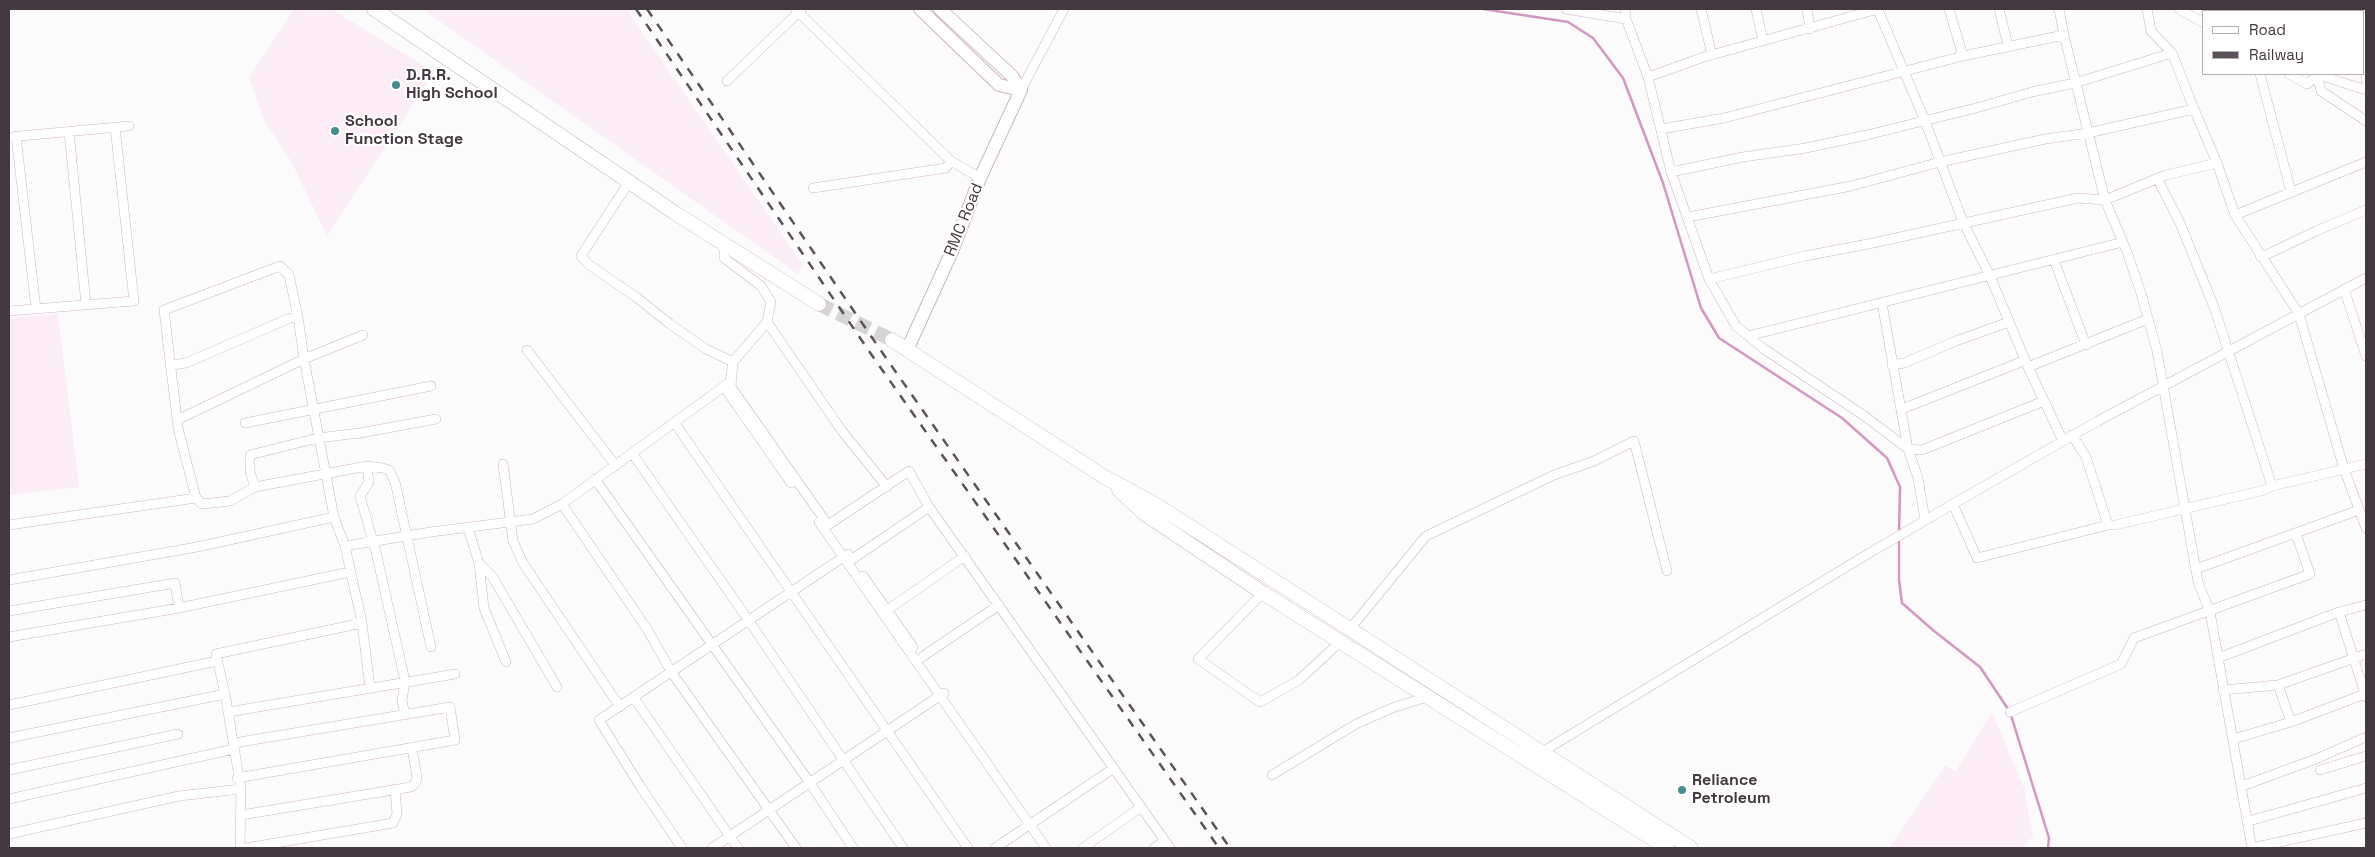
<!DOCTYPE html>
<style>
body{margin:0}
#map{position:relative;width:2375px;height:857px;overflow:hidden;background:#fbfbfb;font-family:"Space Grotesk",sans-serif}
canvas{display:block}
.frame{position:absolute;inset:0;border:10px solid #443840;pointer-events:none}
.legend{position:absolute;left:2202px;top:10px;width:162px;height:65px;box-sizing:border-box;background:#fff;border:1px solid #b4afb3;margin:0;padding:6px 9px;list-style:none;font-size:15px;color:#443840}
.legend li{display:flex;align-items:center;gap:10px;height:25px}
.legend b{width:25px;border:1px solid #b4afb3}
</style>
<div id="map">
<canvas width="2375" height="857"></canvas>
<div class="frame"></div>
<ul class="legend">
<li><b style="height:6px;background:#fff"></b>Road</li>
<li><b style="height:6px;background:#5c5259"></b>Railway</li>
</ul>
</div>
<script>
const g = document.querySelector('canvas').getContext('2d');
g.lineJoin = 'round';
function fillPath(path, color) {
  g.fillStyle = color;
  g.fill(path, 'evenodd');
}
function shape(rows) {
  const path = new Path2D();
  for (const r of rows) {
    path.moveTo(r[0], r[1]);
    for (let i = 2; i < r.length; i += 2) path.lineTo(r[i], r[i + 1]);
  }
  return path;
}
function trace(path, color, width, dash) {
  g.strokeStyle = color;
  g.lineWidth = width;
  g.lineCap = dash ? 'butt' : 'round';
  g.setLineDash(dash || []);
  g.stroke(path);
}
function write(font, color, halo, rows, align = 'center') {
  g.font = font + ' "Space Grotesk",sans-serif';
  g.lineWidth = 4.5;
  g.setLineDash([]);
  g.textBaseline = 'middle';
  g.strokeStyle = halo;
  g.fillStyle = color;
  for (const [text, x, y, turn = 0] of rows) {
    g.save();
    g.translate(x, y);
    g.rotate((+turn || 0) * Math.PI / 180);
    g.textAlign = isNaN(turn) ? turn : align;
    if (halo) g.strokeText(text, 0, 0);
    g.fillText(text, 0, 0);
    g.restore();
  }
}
const built = shape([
 [294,9,331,9,434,72,327,236,292,163,264,120,249,77],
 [422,9,626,9,803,265,798,274],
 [58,314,79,487,9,495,9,318],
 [1992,712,2024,788,2033,836,2022,848,1889,848,1945,766,1956,771]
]);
const stream = shape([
 [1483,9,1568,22,1593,38,1623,78,1663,183,1701,308,1719,338,1842,418,1887,458,1900,487,1899,533],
 [1899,539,1899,580,1902,603,1934,631,1980,667,2010,712,2049,838,2048,848]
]);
const primaryTunnel = shape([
 [819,304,892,340]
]);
const street = shape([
 [795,9,951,161,980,178],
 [1566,9,1626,19],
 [1625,9,1626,19,1648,77,1671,172,1709,279,1736,326,1764,349,1866,417,1908,449,1918,478,1925,520],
 [1701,9,1712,55],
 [1756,9,1763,41],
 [1807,9,1810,29],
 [1949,9,1963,56],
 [1999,9,2008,46],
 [2059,9,2064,35],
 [2147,9,2151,31,2172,53,2194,109],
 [2179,9,2204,23],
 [2221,9,2225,11],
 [2318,9,2318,11],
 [1878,10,1925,121,1963,222,1990,276,2028,367,2063,441],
 [2366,17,2366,81],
 [2260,74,2291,192],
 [2289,74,2307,84,2317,76],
 [2316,74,2366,90],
 [2317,74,2321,91,2366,121],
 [1648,77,1704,57,1878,9],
 [727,81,802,9],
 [1021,90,1064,9],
 [1661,129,1724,118,1963,56,2064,35,2105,200,2127,252,2141,293,2157,351,2198,582,2210,612,2252,848],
 [69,131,86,305],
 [16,136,36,309],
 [9,137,129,126],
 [1671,172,1743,157,1806,148,1867,135,1976,108,2032,92,2075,83,2172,53],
 [2157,178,2180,223,2214,307,2272,486],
 [813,188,946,168,951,161],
 [2235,215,2366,162],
 [1688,217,1851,186,1940,162,2045,139,2088,133,2194,109,2217,163],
 [724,245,724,258,761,286,771,302,767,322,733,362,731,387,828,525,909,471,929,507,1170,848],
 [2260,256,2266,255,2316,231,2366,210],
 [2054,260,2086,345],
 [1709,279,1805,256,1873,243,2078,198,2105,200,2166,175,2217,163,2235,215,2299,314,2344,469,2366,528],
 [2344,289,2366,356],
 [1882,303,1908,449,1922,450,2039,403],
 [9,311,134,301,115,127],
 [767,322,842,431,887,487],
 [1748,336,2123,242],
 [527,350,616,466],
 [172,365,186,363,290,318,298,317],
 [1892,365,1904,363,1956,341,2009,322],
 [2028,367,2148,319],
 [724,387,791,483],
 [1902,409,2021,362],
 [177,420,304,359,363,335],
 [674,422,968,848],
 [245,423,431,386],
 [2072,435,2086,457,2108,525],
 [632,453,749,621,903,848],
 [503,464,513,541,523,563,620,707],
 [367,466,369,482,360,496,376,552,405,681,402,701,405,715],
 [595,479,810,783,853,848],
 [255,487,250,472,250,455,318,438,360,433,436,419],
 [196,498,178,428,164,310,280,266,289,275,298,317,304,359,334,517],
 [562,504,647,629,672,673,796,848],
 [1953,504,1977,558,2108,525,2115,525,2265,490,2272,486,2366,464],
 [819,522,1046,848],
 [9,525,196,498,202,504,230,501,255,487,367,466,383,468,389,470,395,482,431,647],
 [468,528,479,563,484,608,506,662],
 [851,560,929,507],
 [479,563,492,576,557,687],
 [2196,569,2359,510],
 [863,576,913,647],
 [9,580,197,547,334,517,345,546,431,532,533,519,562,504,730,382,733,362,706,349,670,324,636,297,588,264,581,256,629,182],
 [1263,593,1198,659,1260,702,1299,680,1341,641],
 [9,611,175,583,179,608],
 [2339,612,2366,697],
 [883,613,965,556],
 [362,623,370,688],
 [1350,629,1426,536,1554,475,1594,461,1634,441,1667,571],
 [9,637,179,608,350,572],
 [2218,658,2339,612,2366,605],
 [916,661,999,605],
 [2278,685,2291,722],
 [2223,690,2278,685,2366,654],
 [225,694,241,789,240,848],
 [634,698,738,848],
 [9,705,217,661],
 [228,712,455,674],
 [2010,712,2121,664,2134,638,2310,574,2296,534],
 [9,738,225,694,216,654,362,623,345,546],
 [2233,739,2291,722,2365,694],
 [234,743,450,707,455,740,237,778],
 [1540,755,1542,752,1861,558,1953,504,2098,421,2366,278],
 [9,770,178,734],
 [2320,770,2366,756],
 [1272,775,1356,724,1392,708,1427,697],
 [2242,786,2316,759,2366,737],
 [9,799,234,749],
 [241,815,411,787,416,782,417,777,412,748],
 [2249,821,2366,788],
 [9,834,179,796,241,789],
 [246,848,393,823,397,814,395,789],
 [682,848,640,786,599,720,848,554],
 [712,848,944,693],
 [995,848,1114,768],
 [1083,848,1141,807],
 [1154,848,1165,841],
 [2252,848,2366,823]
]);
const secondary = shape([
 [920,9,999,85,1021,90],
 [940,9,1012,76,1021,90],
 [907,350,953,249,980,178,1021,90]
]);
const primary = shape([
 [374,9,675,213,819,304],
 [892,340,1103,476,1158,506,1691,848],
 [1119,490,1145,514,1263,593,1667,848]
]);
const rail = shape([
 [636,9,871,354,1219,848],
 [647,9,886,358,1230,848]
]);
const markers = [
 [396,85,5,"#458d8e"],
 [335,131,5,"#458d8e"],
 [1682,790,5,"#458d8e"]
];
const poiNames = [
 ["D.R.R.",406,76],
 ["High School",406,94],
 ["School",345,122],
 ["Function Stage",345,140],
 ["Reliance",1692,781],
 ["Petroleum",1692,799]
];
const streetNames = [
 ["RMC Road",964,220,-68]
];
fillPath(built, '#fbecf5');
trace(stream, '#d497c1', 2.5);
trace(primaryTunnel, '#d6d4d6', 14, [14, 7]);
trace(street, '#d0b3c6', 10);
trace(secondary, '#d0b3c6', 14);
trace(primary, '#d0b3c6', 15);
trace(street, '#fff', 9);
trace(secondary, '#fff', 12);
trace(primary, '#fff', 14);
trace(rail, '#5c5259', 2.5, [9, 9]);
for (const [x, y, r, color] of markers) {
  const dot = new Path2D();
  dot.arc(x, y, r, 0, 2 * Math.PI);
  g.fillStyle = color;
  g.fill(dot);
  trace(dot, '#fff', 2);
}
write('bold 16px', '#443840', '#fff', poiNames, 'left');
write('16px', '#443840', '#fff', streetNames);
</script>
